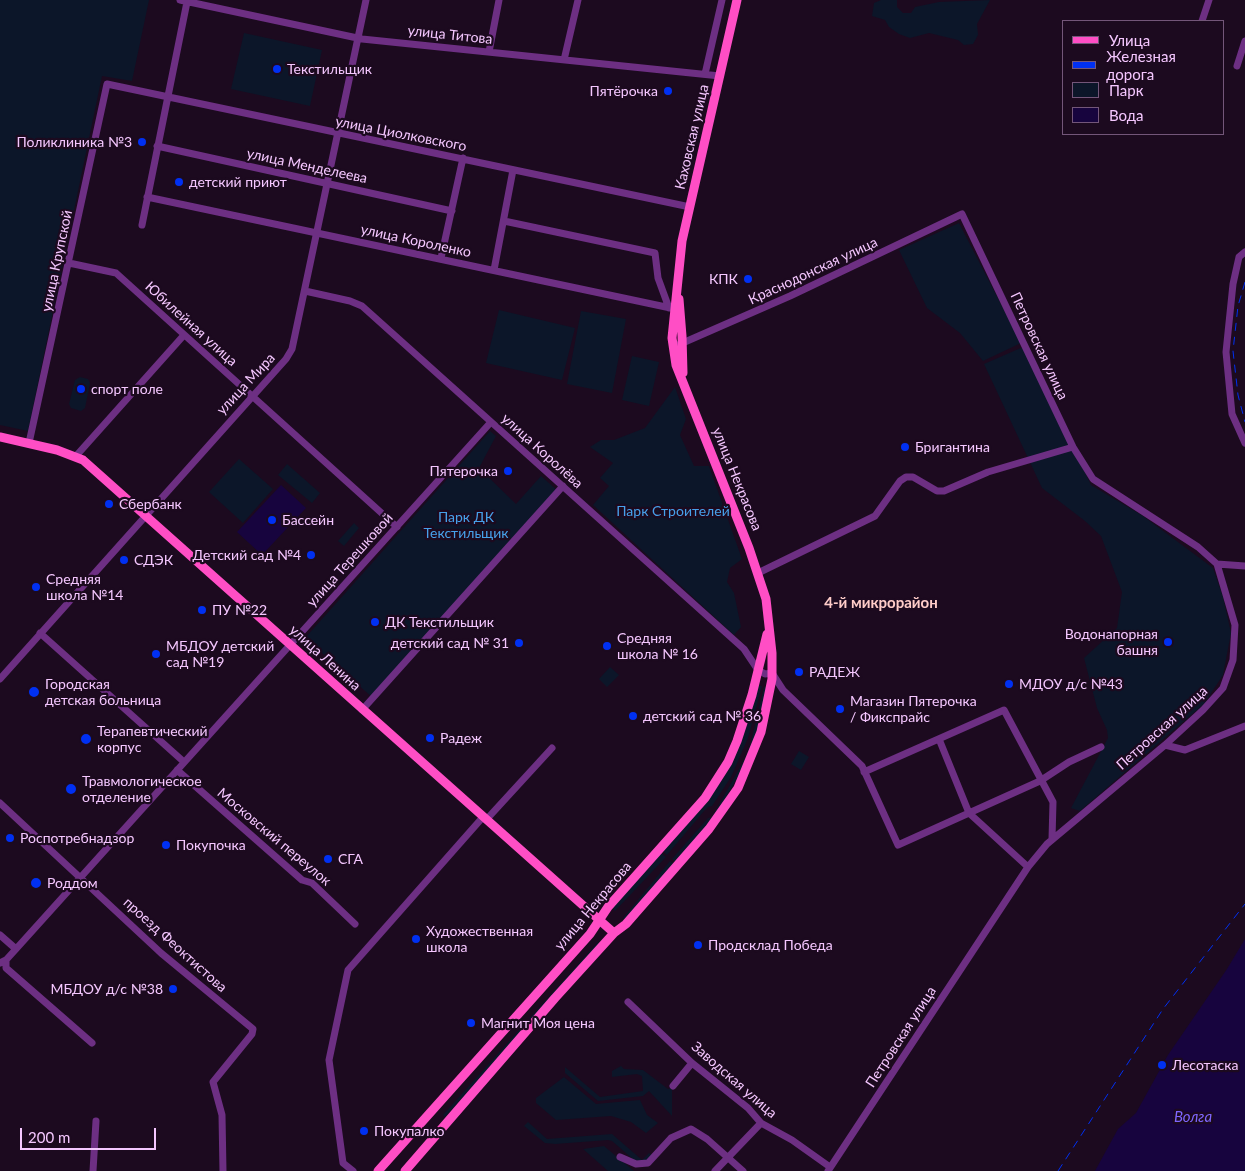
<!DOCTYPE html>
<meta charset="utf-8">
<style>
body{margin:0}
#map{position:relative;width:1245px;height:1171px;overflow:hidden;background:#1c0a1f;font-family:Lato,sans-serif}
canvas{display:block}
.legend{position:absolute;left:1062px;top:20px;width:162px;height:115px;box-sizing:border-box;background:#1c0a1f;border:1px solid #735679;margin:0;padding:6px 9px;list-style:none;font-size:15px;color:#f5c7ff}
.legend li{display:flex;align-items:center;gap:10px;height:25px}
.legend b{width:25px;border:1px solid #735679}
.scale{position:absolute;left:20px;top:1128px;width:136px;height:22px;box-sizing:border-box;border:2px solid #f5c7ff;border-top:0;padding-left:6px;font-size:15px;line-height:18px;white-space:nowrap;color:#f5c7ff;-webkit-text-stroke:4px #1c0a1f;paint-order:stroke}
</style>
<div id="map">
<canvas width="1245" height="1171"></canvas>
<ul class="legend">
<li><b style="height:6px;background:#ff4ec5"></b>Улица</li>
<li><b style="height:6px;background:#0030f2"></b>Железная дорога</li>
<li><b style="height:14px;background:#0c1629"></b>Парк</li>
<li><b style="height:14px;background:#17043e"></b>Вода</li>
</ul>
<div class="scale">200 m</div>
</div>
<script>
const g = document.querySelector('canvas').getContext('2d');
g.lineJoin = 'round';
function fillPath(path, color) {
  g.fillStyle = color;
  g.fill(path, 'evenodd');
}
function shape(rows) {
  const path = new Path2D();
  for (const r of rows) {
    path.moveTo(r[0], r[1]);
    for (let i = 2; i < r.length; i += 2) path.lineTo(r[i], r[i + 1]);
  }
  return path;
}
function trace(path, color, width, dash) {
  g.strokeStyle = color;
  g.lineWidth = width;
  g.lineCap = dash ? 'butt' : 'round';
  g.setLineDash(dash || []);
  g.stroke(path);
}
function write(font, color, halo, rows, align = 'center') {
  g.font = font + ' Lato,sans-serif';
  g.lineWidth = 4.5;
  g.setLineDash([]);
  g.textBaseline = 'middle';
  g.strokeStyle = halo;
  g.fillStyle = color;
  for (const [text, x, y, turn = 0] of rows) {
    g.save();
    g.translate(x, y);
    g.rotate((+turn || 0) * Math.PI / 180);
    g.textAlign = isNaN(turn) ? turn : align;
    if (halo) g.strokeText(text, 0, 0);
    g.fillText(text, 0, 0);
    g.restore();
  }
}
const green = shape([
 [0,0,149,0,132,81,102,76,28,431,0,425],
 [881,0,897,0,897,7,903,13,911,13,915,7,939,2,990,0,977,24,978,35,973,44,964,45,958,40,929,33,910,38,899,34,889,27,885,20,872,16,874,3],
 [244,33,322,50,310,106,231,89],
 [959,223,1021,343,983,361,960,333,927,308,899,250],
 [499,310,575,328,562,380,486,363],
 [581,311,626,319,612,393,567,384],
 [1023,347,1091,485,1143,516,1213,568,1223,597,1231,633,1223,675,1204,704,1080,811,1071,808,1108,738,1107,730,1097,708,1084,658,1117,628,1122,592,1101,536,1085,521,1042,488,984,364],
 [632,356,659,362,649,406,622,400],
 [80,377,88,379,90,383,85,408,81,411,71,408,69,404,75,380],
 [675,387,686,419,680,435,694,466,709,466,742,559,730,568,727,582,734,593,741,627,734,635,593,505,609,486,600,478,613,463,590,447,601,440,614,440,645,428],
 [490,431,496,436,479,468,516,504,541,476,558,491,373,698,305,638],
 [239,459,273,489,243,523,209,492],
 [287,464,320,493,312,503,278,475],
 [354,523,359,528,344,546,338,541],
 [610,667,619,675,607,687,599,679],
 [756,685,762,686,748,738,731,777,712,806,708,807,704,811,667,855,662,850,727,767],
 [764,687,768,687,765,706,750,755,715,817,676,863,672,859,708,818,712,817,743,762,750,746],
 [799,751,809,757,801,770,791,764],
 [660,852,666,857,615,911,612,908],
 [670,861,675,864,626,920,623,918],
 [598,942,600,944,445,1117,443,1115],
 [621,1066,624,1069,643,1070,668,1089,672,1088,672,1116,649,1091,643,1096,598,1101,565,1073,565,1067,600,1097,643,1091,642,1076,637,1074,612,1077,612,1071],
 [564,1077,596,1104,640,1100,647,1115,658,1123,646,1133,631,1122,611,1116,556,1120,536,1103,536,1098],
 [528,1122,547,1139,612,1134,642,1160,649,1153,652,1155,644,1162,634,1160,612,1141,608,1140,555,1144,545,1143,524,1126],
 [604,1146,634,1171,608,1171,583,1149]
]);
const water = shape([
 [281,485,306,508,262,555,237,532],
 [1245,939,1245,1171,1095,1171,1118,1129,1136,1113,1168,1055,1227,969]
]);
const minor = shape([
 [180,0,362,39,720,76],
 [1202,21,1209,0],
 [489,52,499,0],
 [564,60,578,0],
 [1237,66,1245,41],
 [705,74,722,0],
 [157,146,452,211],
 [147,197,680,310],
 [504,221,655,253,658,278,669,308],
 [142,225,187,2],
 [1245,252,1239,257,1233,284,1226,352,1232,414,1245,443],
 [441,258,463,158],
 [69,263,116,273,397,527],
 [494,270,513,170],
 [305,291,350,301,362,306,744,649,758,670,765,674,772,673,783,690,862,766,898,845,1040,781,1069,762,1101,747],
 [678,345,790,296,962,214,1073,447,1093,479,1198,547,1217,564,1235,625,1233,660,1223,688,1203,710,1165,745,1047,844,1028,867,828,1171],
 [29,443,107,84,690,207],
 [76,456,184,335],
 [1217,564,1245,566],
 [758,573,875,516,900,481,906,477,913,477,937,491,944,491,988,472,1073,447],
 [40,633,184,762],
 [0,679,286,359,292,349,366,0],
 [362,710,563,486],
 [939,739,969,813,1028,867],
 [1165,745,1185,750,1245,726],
 [177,770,302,880,312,883,355,924],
 [864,772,1004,710,1053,802,1052,839],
 [0,803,161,953,253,1029,252,1034,213,1082,222,1115,223,1171],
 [486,820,552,748],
 [0,935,16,949],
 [6,960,6,968,92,1043],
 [0,963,6,960,16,949,491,422],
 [628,1002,692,1063,748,1108,761,1123,792,1140,830,1167],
 [673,1086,692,1063],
 [620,1157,636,1164,648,1163,671,1138,691,1129,707,1139,743,1171],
 [93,1171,96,1121],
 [353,1171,343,1163,329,1060,348,970,483,817],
 [715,1171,761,1123]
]);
const major = shape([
 [679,299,682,336,683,373],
 [0,437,57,450,83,460,614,933],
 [378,1171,590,934,608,907,705,798,728,762,737,741,752,695,767,634],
 [405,1171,555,998,614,933,626,924,709,829,738,788,761,732,772,679,772,653,766,599,749,548,676,365,672,338,682,241,737,0]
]);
const rail = shape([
 [1245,282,1238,306,1233,351,1238,395,1245,422],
 [1058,1171,1163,1009,1245,904]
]);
const markers = [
 [277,69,5,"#0030f2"],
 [668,91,5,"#0030f2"],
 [142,142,5,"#0030f2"],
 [179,182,5,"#0030f2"],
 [748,279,5,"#0030f2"],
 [81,389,5,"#0030f2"],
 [905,447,5,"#0030f2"],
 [508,471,5,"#0030f2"],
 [109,504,5,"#0030f2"],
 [272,520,5,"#0030f2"],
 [311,555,5,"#0030f2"],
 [124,560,5,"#0030f2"],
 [36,587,5,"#0030f2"],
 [202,610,5,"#0030f2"],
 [375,622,5,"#0030f2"],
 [1168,642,5,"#0030f2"],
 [519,643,5,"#0030f2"],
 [607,646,5,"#0030f2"],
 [156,654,5,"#0030f2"],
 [799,672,5,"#0030f2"],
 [1009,684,5,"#0030f2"],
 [34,692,6,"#0030f2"],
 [840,709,5,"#0030f2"],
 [633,716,5,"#0030f2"],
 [430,738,5,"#0030f2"],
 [86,739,6,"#0030f2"],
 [71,789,6,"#0030f2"],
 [10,838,5,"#0030f2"],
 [166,845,5,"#0030f2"],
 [328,859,5,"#0030f2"],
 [36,883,6,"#0030f2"],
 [416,939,5,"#0030f2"],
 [698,945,5,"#0030f2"],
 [173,989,5,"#0030f2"],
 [471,1023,5,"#0030f2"],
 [1162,1065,5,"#0030f2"],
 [364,1131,5,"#0030f2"]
];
const streetNames = [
 ["улица Титова",450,35,6],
 ["улица Циолковского",401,134,11],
 ["Каховская улица",692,137,-77],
 ["улица Менделеева",307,166,12],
 ["улица Короленко",416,241,12],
 ["улица Крупской",57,261,-78],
 ["Краснодонская улица",813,271,-25],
 ["Юбилейная улица",191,324,42],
 ["Петровская улица",1039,346,65],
 ["улица Мира",246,384,-47],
 ["улица Королёва",542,451,42],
 ["улица Некрасова",737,479,68],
 ["улица Терешковой",350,560,-48],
 ["улица Ленина",325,658,42],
 ["Петровская улица",1162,728,-42],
 ["Московский переулок",274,837,40],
 ["улица Некрасова",593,906,-50],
 ["проезд Феоктистова",175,945,42],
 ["Петровская улица",901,1037,-57],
 ["Заводская улица",734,1080,41]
];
const poiNames = [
 ["Текстильщик",287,69],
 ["Пятёрочка",658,91,"right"],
 ["Поликлиника №3",132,142,"right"],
 ["детский приют",189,182],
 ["КПК",738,279,"right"],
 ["спорт поле",91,389],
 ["Бригантина",915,447],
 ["Пятерочка",498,471,"right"],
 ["Сбербанк",119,504],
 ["Бассейн",282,520],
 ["Детский сад №4",301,555,"right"],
 ["СДЭК",134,560],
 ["Средняя",46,579],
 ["школа №14",46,595],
 ["ПУ №22",212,610],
 ["ДК Текстильщик",385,622],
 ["Водонапорная",1158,634,"right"],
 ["башня",1158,650,"right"],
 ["Средняя",617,638],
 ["школа № 16",617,654],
 ["детский сад № 31",509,643,"right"],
 ["МБДОУ детский",166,646],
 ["сад №19",166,662],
 ["РАДЕЖ",809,672],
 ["Городская",45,684],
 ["детская больница",45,700],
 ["МДОУ д/с №43",1019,684],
 ["Магазин Пятерочка",850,701],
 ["/ Фикспрайс",850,717],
 ["детский сад № 36",643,716],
 ["Терапевтический",97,731],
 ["корпус",97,747],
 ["Радеж",440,738],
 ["Травмологическое",82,781],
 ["отделение",82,797],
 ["Роспотребнадзор",20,838],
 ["Покупочка",176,845],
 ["СГА",338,859],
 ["Роддом",47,883],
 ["Художественная",426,931],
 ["школа",426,947],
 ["Продсклад Победа",708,945],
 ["МБДОУ д/с №38",163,989,"right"],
 ["Магнит Моя цена",481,1023],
 ["Лесотаска",1172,1065],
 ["Покупалко",374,1131]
];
const parkNames = [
 ["Парк Строителей",673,511],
 ["Парк ДК",466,517],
 ["Текстильщик",466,533]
];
const neighbourhoodNames = [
 ["4-й микрорайон",881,603]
];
const waterNames = [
 ["Волга",1193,1117]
];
fillPath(green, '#0c1629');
fillPath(water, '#17043e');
trace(minor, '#6d2f83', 7);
trace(major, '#ff4ec5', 9);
trace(rail, '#0030f2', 1, [8, 6]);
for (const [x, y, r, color] of markers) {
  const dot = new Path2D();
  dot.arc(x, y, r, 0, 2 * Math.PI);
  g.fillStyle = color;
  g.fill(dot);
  trace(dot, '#1c0a1f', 2);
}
write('14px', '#f5c7ff', '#1c0a1f', streetNames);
write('14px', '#f5c7ff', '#1c0a1f', poiNames, 'left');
write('14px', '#47a1eb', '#1c0a1f', parkNames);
write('bold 15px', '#ffcdc9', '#1c0a1f', neighbourhoodNames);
write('italic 15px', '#7f66ff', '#1c0a1f', waterNames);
</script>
